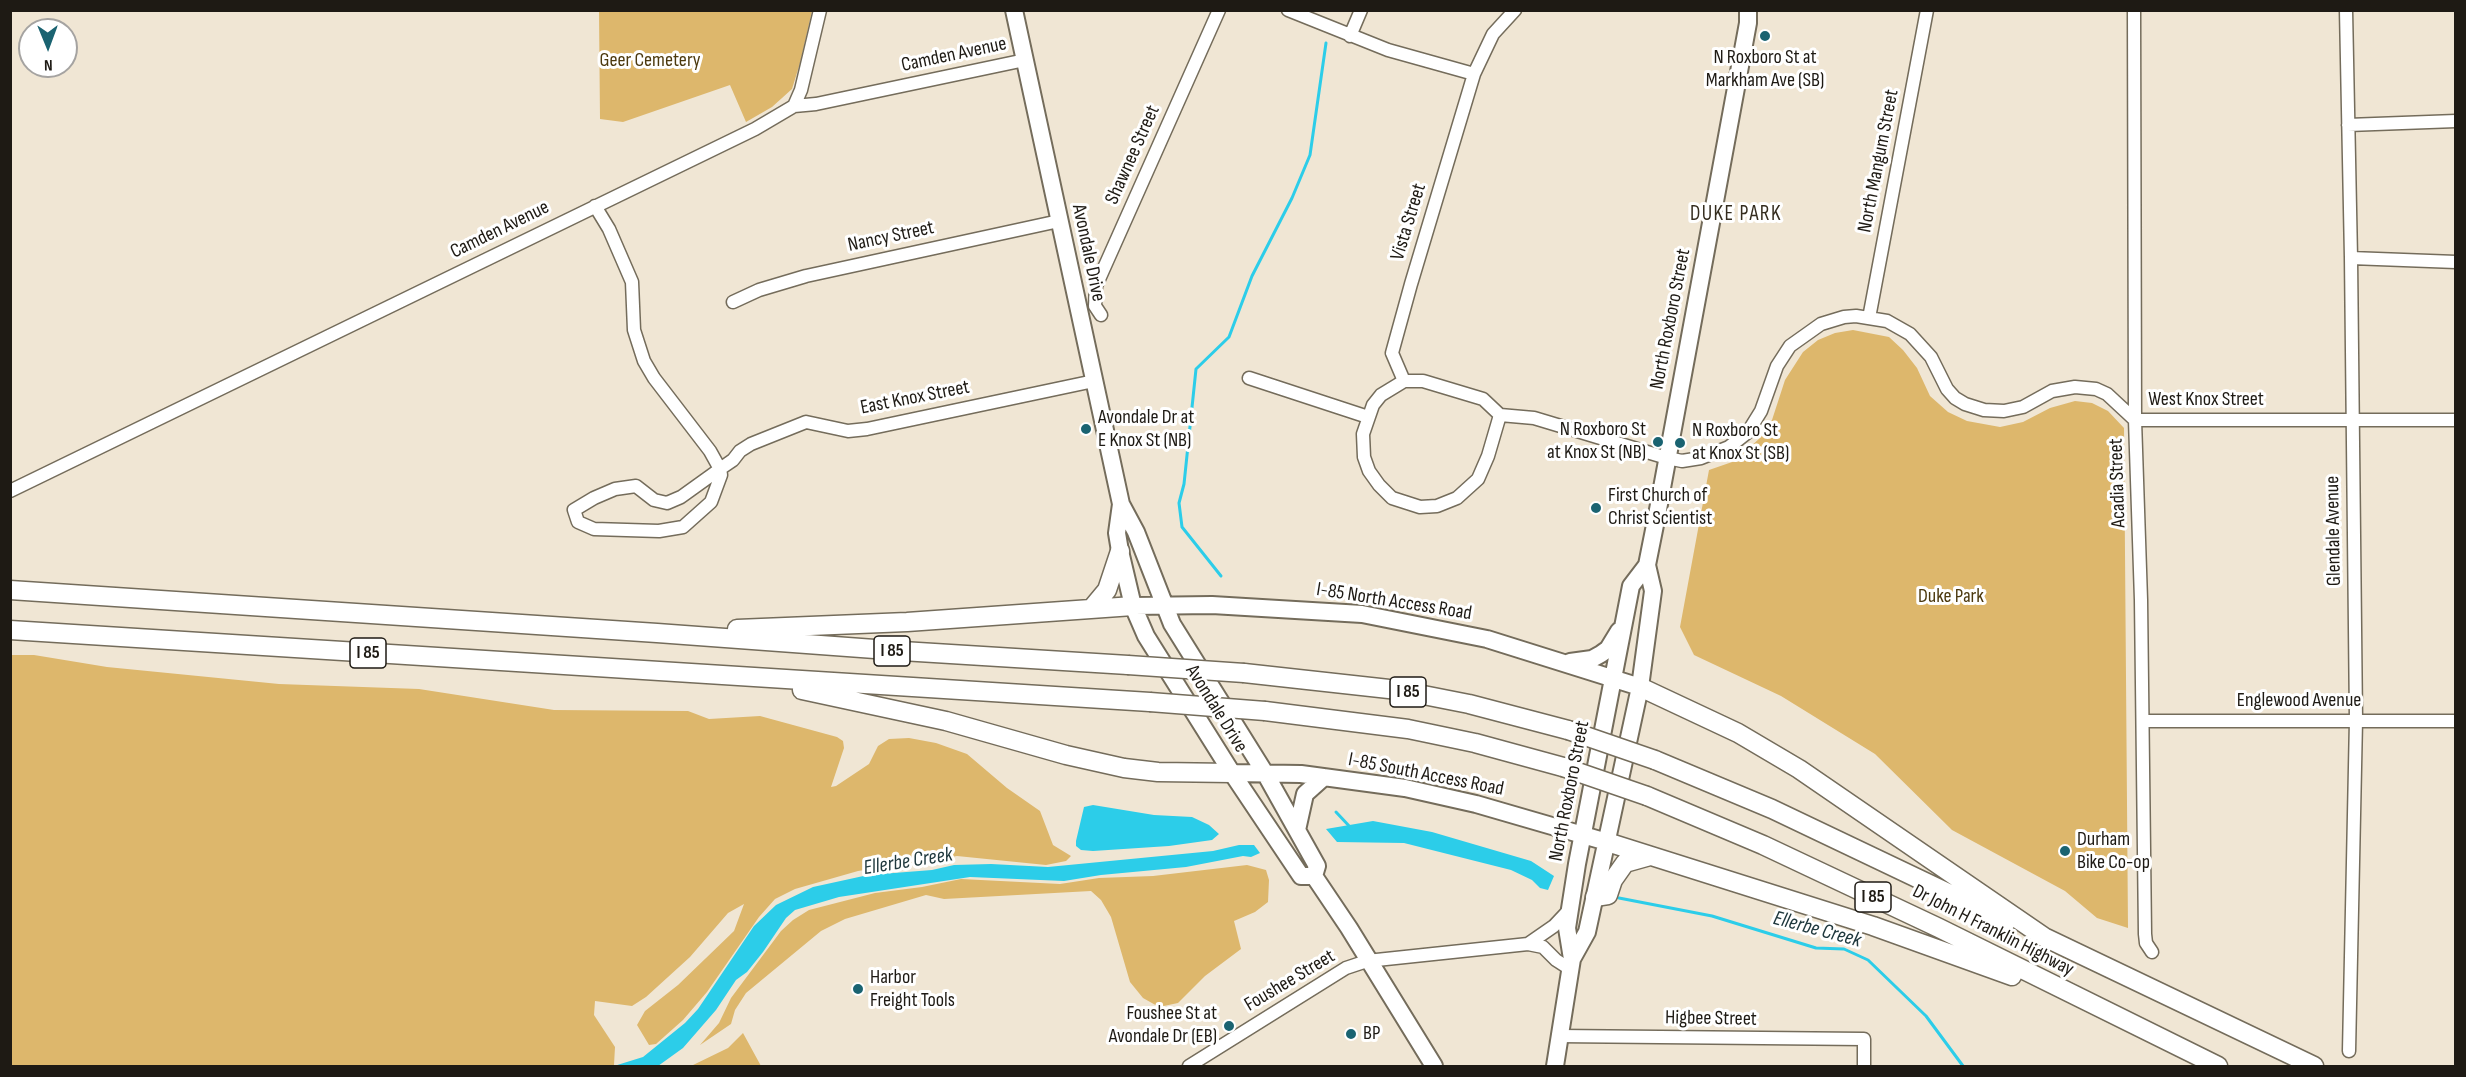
<!DOCTYPE html>
<style>
body{margin:0}
#map{position:relative;width:2466px;height:1077px;overflow:hidden;background:#f0e6d4;font-family:"Sofia Sans Condensed",sans-serif}
canvas{display:block}
.frame{position:absolute;inset:0;border:12px solid #1e1a14;pointer-events:none}
.north{position:absolute;left:18px;top:18px;width:60px;height:60px;box-sizing:border-box;background:#fff;border:2px solid #a5a3a1;border-radius:50%;rotate:179deg;font-size:16px;font-weight:700;line-height:24px;text-align:center;color:#1e1a14}
.north::after{content:'';display:block;margin:auto;width:21px;height:27px;background:#1a6371;clip-path:polygon(50% 0,100% 100%,50% 72%,0 100%)}
</style>
<div id="map">
<canvas width="2466" height="1077"></canvas>
<div class="frame"></div>
<div class="north">N</div>
</div>
<script>
const g = document.querySelector('canvas').getContext('2d');
g.lineJoin = 'round';
function fillPath(path, color) {
  g.fillStyle = color;
  g.fill(path, 'evenodd');
}
function shape(rows) {
  const path = new Path2D();
  for (const r of rows) {
    path.moveTo(r[0], r[1]);
    for (let i = 2; i < r.length; i += 2) path.lineTo(r[i], r[i + 1]);
  }
  return path;
}
function trace(path, color, width, dash) {
  g.strokeStyle = color;
  g.lineWidth = width;
  g.lineCap = dash ? 'butt' : 'round';
  g.setLineDash(dash || []);
  g.stroke(path);
}
function write(font, color, halo, rows, align = 'center') {
  g.font = font + ' "Sofia Sans Condensed",sans-serif';
  g.lineWidth = 6;
  g.setLineDash([]);
  g.textBaseline = 'middle';
  g.strokeStyle = halo;
  g.fillStyle = color;
  for (const [text, x, y, turn = 0] of rows) {
    g.save();
    g.translate(x, y);
    g.rotate((+turn || 0) * Math.PI / 180);
    g.textAlign = isNaN(turn) ? turn : align;
    if (halo) g.strokeText(text, 0, 0);
    g.fillText(text, 0, 0);
    g.restore();
  }
}
const green = shape([
 [599,11,599,10,812,11,800,63,792,89,772,107,746,122,730,85,623,122,600,119],
 [1853,330,1889,337,1903,350,1917,368,1930,396,1948,412,1967,421,2000,427,2023,422,2050,408,2075,401,2092,403,2108,411,2124,428,2128,928,2097,918,2065,891,1952,830,1875,754,1781,696,1694,655,1680,627,1709,470,1735,461,1761,437,1772,420,1785,380,1803,352,1818,340,1835,333],
 [11,655,34,655,107,667,279,684,419,689,554,710,688,711,709,719,760,716,837,737,843,741,844,748,831,787,836,786,869,764,878,746,889,739,909,738,936,743,967,754,1007,788,1040,811,1053,845,1071,856,1066,861,1046,865,957,856,858,871,795,889,775,899,759,917,707,992,683,1020,656,1044,649,1045,637,1025,645,1011,678,985,734,931,744,904,728,913,690,957,646,997,632,1006,595,1001,594,1015,615,1047,614,1065,611,1066,11,1066],
 [1247,865,1266,870,1269,880,1268,902,1255,912,1234,921,1241,949,1205,976,1178,1003,1159,1007,1143,998,1130,982,1111,917,1101,900,1091,891,944,899,926,895,845,919,821,931,746,993,735,1010,731,1024,700,1045,719,1023,731,998,781,931,793,920,809,910,875,893,922,887,961,879,1060,884,1099,878,1153,876],
 [743,1033,761,1066,691,1066,728,1048]
]);
const water = shape([
 [1093,805,1154,815,1192,817,1209,825,1219,834,1212,840,1169,846,1093,851,1081,850,1076,846,1076,841,1084,807],
 [1373,821,1432,832,1531,861,1554,876,1548,890,1540,888,1532,880,1511,870,1404,843,1337,842,1326,829],
 [1239,845,1254,845,1260,853,1251,857,1243,856,1186,867,1101,875,1064,881,970,877,839,897,795,910,786,918,763,952,747,972,736,980,716,1010,683,1048,658,1066,614,1066,643,1057,685,1023,698,1009,754,926,776,905,813,887,868,875,932,870,954,865,991,864,1048,867,1213,851]
]);
const stream = shape([
 [1221,576,1182,527,1179,503,1184,484,1196,369,1229,337,1252,276,1292,198,1310,155,1326,43],
 [1336,812,1351,828],
 [1619,898,1712,916,1816,948,1844,949,1868,960,1926,1016,1963,1066]
]);
const minor = shape([
 [1288,10,1388,50,1474,74],
 [2134,10,2135,420,2141,600,2145,934,2146,943,2152,952],
 [2346,10,2351,258,2356,720,2349,1051],
 [1350,36,1361,10],
 [794,106,801,90,820,10],
 [2348,125,2456,121],
 [595,206,609,229,632,282,634,330,644,361,654,378,710,451,720,469,721,475,711,502,683,527,659,531,594,529,578,522,574,510,594,498,615,489,636,486,654,500,667,503,681,497,720,469,733,460,740,451,751,444,806,422,848,431,867,429,1094,381],
 [2351,258,2456,262],
 [733,302,759,290,806,276,1059,221],
 [1101,315,1095,306,1096,286,1219,10],
 [1869,318,1927,10],
 [1249,378,1368,417],
 [1404,381,1423,381,1483,399,1500,415,1488,456,1478,479,1457,498,1437,506,1420,507,1392,498,1379,485,1369,471,1364,457,1363,434,1373,405,1381,395,1404,381],
 [1404,381,1392,353,1411,284,1474,74,1493,34,1515,10],
 [1500,415,1534,418,1667,458,1682,461,1701,458,1729,447,1748,432,1761,411,1777,366,1790,346,1821,324,1844,317,1856,316,1887,321,1910,334,1931,357,1947,389,1955,398,1965,404,1984,410,2004,411,2023,407,2052,391,2075,387,2096,389,2107,394,2135,420,2456,420],
 [10,491,755,129,794,106,816,104,1025,60],
 [2143,721,2456,721],
 [1528,944,1554,926,1570,909],
 [1558,1036,1864,1039,1864,1066],
 [1189,1066,1346,968,1367,961,1528,944,1543,947,1556,960,1570,969]
]);
const major = shape([
 [1014,10,1121,504,1136,532,1172,624,1265,773,1317,866,1314,876],
 [1121,504,1117,533,1120,551,1133,606,1146,636,1232,773,1301,876,1314,876],
 [1133,606,1212,605,1362,614,1487,639,1640,687],
 [1570,662,1592,659,1601,654,1608,649,1619,631],
 [1232,773,1301,774,1405,788,1476,804,1607,842],
 [1297,830,1305,794,1324,777],
 [1314,876,1349,928,1434,1066],
 [1572,959,1567,928,1577,864,1631,586,1647,565,1657,515,1748,23,1748,10],
 [1555,1066,1572,959,1587,932,1640,687,1653,591,1647,565]
]);
const highway = shape([
 [10,590,657,633,902,651,1128,665],
 [1092,608,1107,590,1120,551],
 [737,629,907,622,1133,606],
 [10,630,1150,702],
 [1244,673,1398,690,1469,704,1568,730],
 [1640,687,1738,733,1799,769,2044,937,2314,1066],
 [802,690,946,721,1066,755,1124,768,1158,772,1232,773],
 [1265,711,1408,729,1475,743,1563,767],
 [1655,760,1772,809,2007,921],
 [1647,796,1763,845,1939,928,2218,1066],
 [1607,842,1873,926,2012,976],
 [1595,897,1608,895,1613,880,1625,863,1650,856]
]);
const highwayBridge = shape([
 [1128,665,1244,673],
 [1150,702,1265,711],
 [1568,730,1655,760],
 [1563,767,1647,796]
]);
const markers = [
 [1765,36,6,"#1a6371"],
 [1086,429,6,"#1a6371"],
 [1658,442,6,"#1a6371"],
 [1680,443,6,"#1a6371"],
 [1596,508,6,"#1a6371"],
 [2065,851,6,"#1a6371"],
 [858,989,6,"#1a6371"],
 [1229,1026,6,"#1a6371"],
 [1351,1034,6,"#1a6371"]
];
const shields = [
 [892,651,36],
 [368,653,36],
 [1408,692,36],
 [1873,897,36]
];
const shieldNames = [
 ["I 85",892,651],
 ["I 85",368,653],
 ["I 85",1408,692],
 ["I 85",1873,897]
];
const streetNames = [
 ["Camden Avenue",954,55,-12],
 ["Shawnee Street",1133,155,-66],
 ["North Mangum Street",1879,161,-79],
 ["Vista Street",1409,222,-73],
 ["Camden Avenue",500,230,-26],
 ["Nancy Street",891,237,-12],
 ["Avondale Drive",1088,253,78],
 ["North Roxboro Street",1671,319,-79],
 ["East Knox Street",915,398,-11],
 ["West Knox Street",2206,400],
 ["Acadia Street",2118,483,-92],
 ["Glendale Avenue",2334,531,-91],
 ["I-85 North Access Road",1394,602,9],
 ["Englewood Avenue",2299,701],
 ["Avondale Drive",1216,709,58],
 ["I-85 South Access Road",1426,775,11],
 ["North Roxboro Street",1570,791,-79],
 ["Dr John H Franklin Highway",1993,931,27],
 ["Foushee Street",1290,981,-31],
 ["Higbee Street",1711,1019,1]
];
const poiNames = [
 ["N Roxboro St at",1765,58,"center"],
 ["Markham Ave (SB)",1765,81,"center"],
 ["Avondale Dr at",1098,418],
 ["E Knox St (NB)",1098,441],
 ["N Roxboro St",1646,430,"right"],
 ["at Knox St (NB)",1646,453,"right"],
 ["N Roxboro St",1692,431],
 ["at Knox St (SB)",1692,454],
 ["First Church of",1608,496],
 ["Christ Scientist",1608,519],
 ["Durham",2077,840],
 ["Bike Co-op",2077,863],
 ["Harbor",870,978],
 ["Freight Tools",870,1001],
 ["Foushee St at",1217,1014,"right"],
 ["Avondale Dr (EB)",1217,1037,"right"],
 ["BP",1363,1034]
];
const parkNames = [
 ["Geer Cemetery",650,61],
 ["Duke Park",1951,597]
];
const neighbourhoodNames = [
 ["DUKE PARK",1736,215]
];
const waterNames = [
 ["Ellerbe Creek",908,862,-9],
 ["Ellerbe Creek",1817,930,15]
];
fillPath(green, '#ddb76c');
fillPath(water, '#2ccde9');
trace(stream, '#2ccde9', 3);
trace(minor, '#746c5b', 15);
trace(major, '#746c5b', 20);
trace(highway, '#746c5b', 21);
trace(minor, '#fff', 12);
trace(major, '#fff', 16);
trace(highway, '#fff', 18);
trace(highwayBridge, '#746c5b', 21, []);
trace(highwayBridge, '#fff', 18);
for (const [x, y, r, color] of markers) {
  const dot = new Path2D();
  dot.arc(x, y, r, 0, 2 * Math.PI);
  g.fillStyle = color;
  g.fill(dot);
  trace(dot, '#fff', 2);
}
for (const [x, y, w] of shields) {
  const box = new Path2D();
  box.roundRect(x - w / 2, y - 15, w, 30, 4.5);
  g.fillStyle = '#fff';
  g.fill(box);
  trace(box, '#1e1a14', 1.5);
}
write('bold 18px', '#1e1a14', null, shieldNames);
write('20px', '#1e1a14', '#fff', streetNames);
write('20px', '#1e1a14', '#fff', poiNames, 'left');
write('20px', '#4c390e', '#fff', parkNames);
g.letterSpacing = '1.5px';
write('21px', '#342c1e', '#fff', neighbourhoodNames);
g.letterSpacing = '0px';
write('italic 21px', '#20393e', '#fff', waterNames);
</script>
